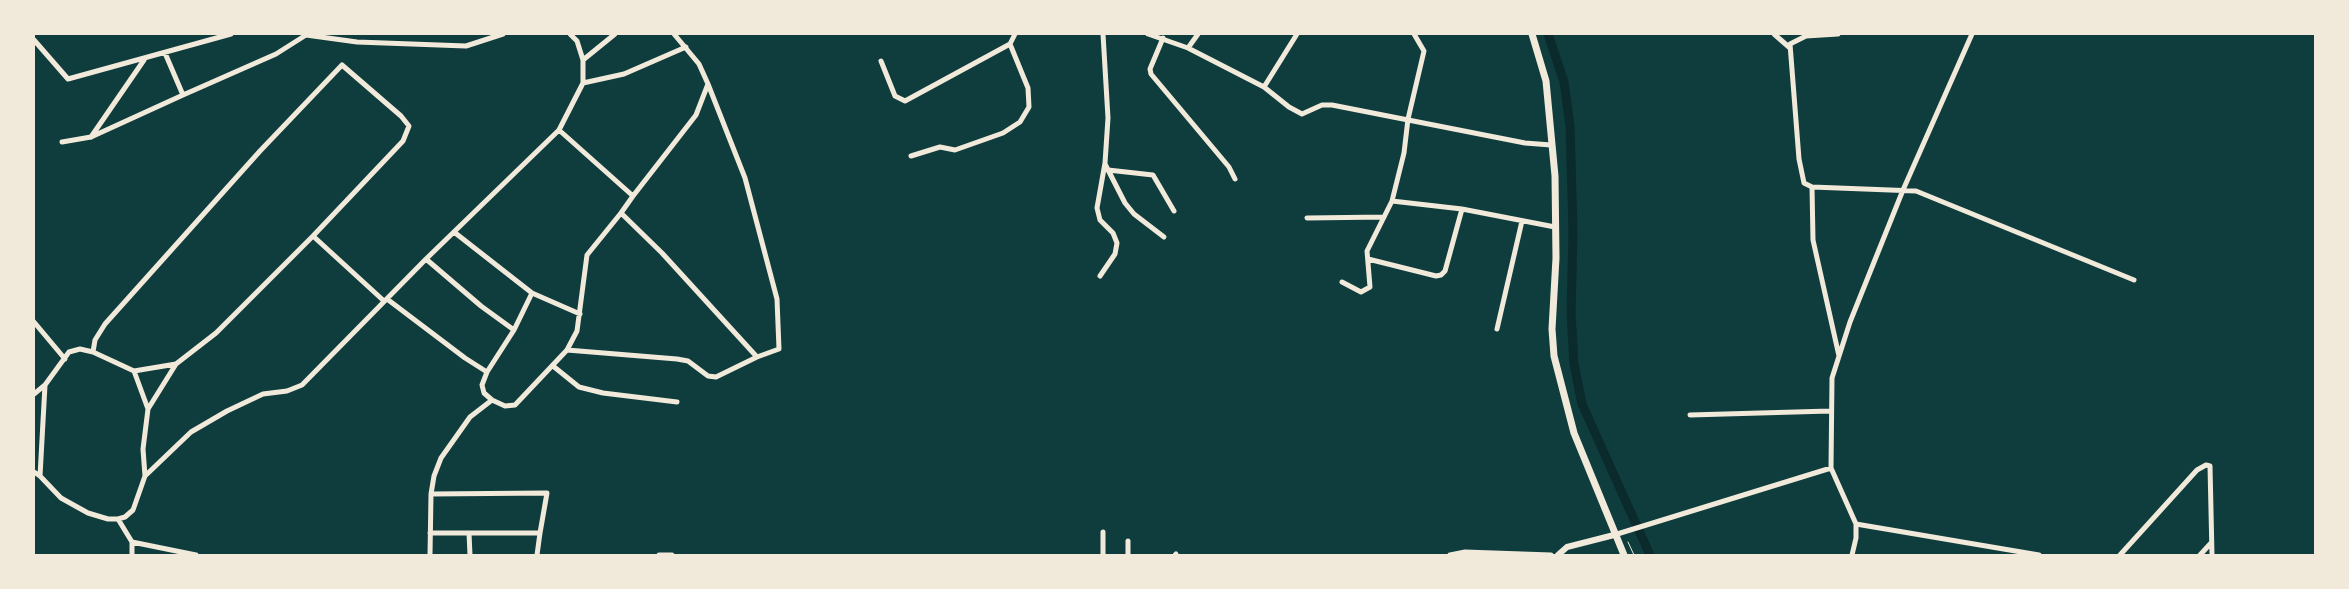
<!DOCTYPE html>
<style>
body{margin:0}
#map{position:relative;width:2349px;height:589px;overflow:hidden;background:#0f3d3e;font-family:"Space Grotesk",sans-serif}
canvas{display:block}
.frame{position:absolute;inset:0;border:35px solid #f1e9da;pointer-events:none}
</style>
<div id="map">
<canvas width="2349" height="589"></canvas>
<div class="frame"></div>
</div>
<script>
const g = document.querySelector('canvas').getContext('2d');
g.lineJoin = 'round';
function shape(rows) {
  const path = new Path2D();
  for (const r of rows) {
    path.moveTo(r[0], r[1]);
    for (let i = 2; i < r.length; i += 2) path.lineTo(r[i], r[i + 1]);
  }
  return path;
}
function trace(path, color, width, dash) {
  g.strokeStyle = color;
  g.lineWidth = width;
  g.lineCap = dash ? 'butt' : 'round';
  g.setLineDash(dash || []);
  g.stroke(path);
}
const canal = shape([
 [1548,34,1564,82,1570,126,1573,233,1571,313,1574,364,1582,404,1650,555]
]);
const path = shape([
 [1628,542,1634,555]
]);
const minor = shape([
 [1148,34,1188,48,1264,87,1289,107,1302,114,1322,105,1332,105,1525,143,1551,145],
 [1414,34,1424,51,1408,119,1404,153,1392,201,1462,209,1555,227],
 [1774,34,1790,48],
 [1163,38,1150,69,1151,74,1229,167,1235,179],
 [34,40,68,79,231,34],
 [1188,48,1198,34],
 [165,53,183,95,276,54,306,35,357,42,466,46,503,34],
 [583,60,615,34],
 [881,61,895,96,905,101,1010,44,1015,34],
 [583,83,624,74,686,47],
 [1264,87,1297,34],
 [559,130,633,196,696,115,708,84,699,64,674,34],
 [91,137,144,60],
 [62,142,91,137,183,95],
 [911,156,940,147,955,150,1003,133,1020,122,1029,107,1028,88,1010,44],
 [1105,164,1125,203,1134,214,1164,237],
 [1108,170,1153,175,1174,211],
 [1812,187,1804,183,1799,159,1790,44,1806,36,1838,34],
 [621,213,633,196],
 [1307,218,1384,217],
 [454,232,532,293,580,314],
 [313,236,384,301],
 [426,259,559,130,583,83,583,60,577,41,570,34],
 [1368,259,1436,276,1441,275,1445,271,1462,209],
 [1100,276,1115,254,1117,243,1113,233,1100,220,1097,208,1105,163,1108,118,1103,34],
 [1342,282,1361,292,1370,287,1367,251,1392,201],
 [387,299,465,358,487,372],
 [34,322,65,359],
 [1497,329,1522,221],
 [514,330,532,293],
 [567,350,677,359,688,361,708,376,716,377,757,357],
 [1839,356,1813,240,1812,187,1916,191,2134,280],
 [553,366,579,387,603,393,677,402],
 [134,371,176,364,216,333,313,236,403,141,409,126,401,116,342,65,260,151,105,324,95,340,93,352,134,371,148,409],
 [45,385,69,352,80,349,93,352],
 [34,394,45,385,40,476,34,472],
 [1690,415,1830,411],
 [40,476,61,498,88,513,108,519,118,519,132,542,132,555],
 [145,476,143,449,148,409,176,364],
 [431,494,547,493,540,533],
 [118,519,125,517,133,510,145,476,191,432,227,411,263,394,287,391,302,385,426,259,481,306,514,330,487,372,482,385,484,393,492,400],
 [1856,524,2039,555],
 [1103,532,1103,555],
 [430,533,469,533],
 [1614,535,1831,468],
 [132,542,196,555],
 [430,555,431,494,434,476,441,458,470,417,492,400,505,406,515,405,567,350,577,331,587,255,621,213,662,253,757,357,779,349,777,299,745,178,708,84],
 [470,555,469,533,540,533,537,555],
 [659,555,672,555],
 [1128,555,1128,541],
 [1175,555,1176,554],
 [1450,555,1465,552,1551,555],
 [1852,555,1856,538,1856,524,1831,468,1832,378,1850,322,1903,190,1972,34],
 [2120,555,2197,470,2206,465,2210,466,2212,555],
 [2200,555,2211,543]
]);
const tertiary = shape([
 [1558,555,1567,547,1614,535]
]);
const secondary = shape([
 [1532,34,1546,81,1555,176,1556,258,1552,329,1554,356,1574,433,1624,555]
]);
trace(canal, '#0a2a2b', 9);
trace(path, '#f1e9da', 1);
trace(minor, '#f1e9da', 5);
trace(tertiary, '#f1e9da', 6);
trace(secondary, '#f1e9da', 7);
</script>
